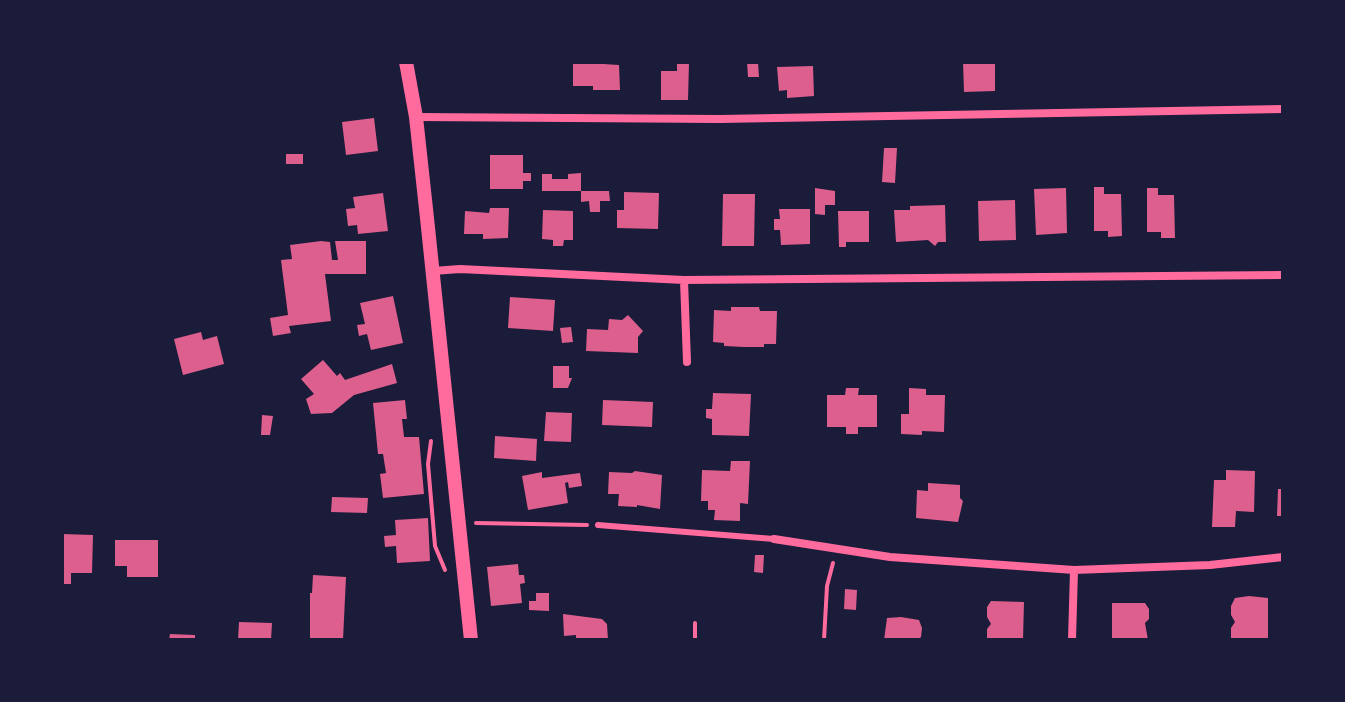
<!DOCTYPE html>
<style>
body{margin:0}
#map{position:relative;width:1345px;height:702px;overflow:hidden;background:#1b1b3a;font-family:Bitter,serif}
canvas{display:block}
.frame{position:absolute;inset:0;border:64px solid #1b1b3a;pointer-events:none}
</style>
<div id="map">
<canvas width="1345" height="702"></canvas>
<div class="frame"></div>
</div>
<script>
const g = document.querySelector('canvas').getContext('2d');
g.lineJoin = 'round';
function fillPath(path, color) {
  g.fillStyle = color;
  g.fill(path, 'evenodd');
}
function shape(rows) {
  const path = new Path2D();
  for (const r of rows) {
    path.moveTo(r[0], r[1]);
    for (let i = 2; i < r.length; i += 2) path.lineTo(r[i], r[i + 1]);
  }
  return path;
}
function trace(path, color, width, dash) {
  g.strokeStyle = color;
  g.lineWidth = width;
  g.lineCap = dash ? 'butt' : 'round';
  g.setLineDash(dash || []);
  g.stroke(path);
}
const building = shape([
 [573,62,619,65,620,90,593,90,593,86,573,86],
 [677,62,689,62,688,100,661,100,661,71,677,71],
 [747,62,758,62,759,77,748,77],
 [963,62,995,62,995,91,964,92],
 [813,66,814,96,787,98,787,90,779,91,777,67],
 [374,118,378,151,346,155,342,122],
 [884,148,897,148,895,183,882,182],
 [286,154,303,154,303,164,286,164],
 [490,155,523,155,523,173,531,173,531,181,523,181,523,189,490,189],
 [581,173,581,191,542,191,542,174,552,174,552,179,568,179,568,174],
 [1094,187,1104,187,1104,194,1121,194,1122,236,1108,237,1108,231,1094,231],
 [815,188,835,191,835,205,825,205,825,215,815,214],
 [1066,188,1067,233,1036,235,1034,189],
 [1147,188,1158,188,1158,195,1174,195,1175,238,1161,238,1161,232,1147,232],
 [581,191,609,191,610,201,600,201,600,212,590,212,589,201,581,202],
 [624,192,659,193,658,229,617,228,617,210,624,210],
 [383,193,388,231,358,234,357,225,348,226,346,209,355,208,353,197],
 [723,194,755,194,754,246,722,246],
 [1015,200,1016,240,979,241,978,201],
 [945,205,946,242,938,242,935,246,928,240,896,242,894,210,910,210,910,206],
 [490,208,509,208,508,238,483,239,483,234,464,234,465,211,489,213],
 [779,209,810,209,810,244,781,245,780,230,774,230,774,219,780,219],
 [543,210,573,211,573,240,564,240,563,246,553,246,553,240,542,239],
 [838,211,869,211,869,242,846,242,846,247,839,247],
 [321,241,330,242,332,260,338,260,335,241,366,241,366,274,325,274,331,321,289,326,291,333,273,336,270,318,288,315,281,260,292,259,290,245],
 [393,296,403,343,371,350,367,334,359,336,357,325,365,324,360,303],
 [510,297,555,300,553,331,508,328],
 [731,307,759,307,760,311,777,311,776,344,764,344,764,347,744,347,724,346,724,343,713,342,714,310,731,311],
 [628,315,643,331,638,337,638,353,586,351,587,329,608,330,609,319,622,320],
 [571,327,573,342,562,343,560,328],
 [201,332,203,340,217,336,224,364,183,375,174,339],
 [323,360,337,376,340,373,345,380,392,364,397,383,354,395,332,413,311,414,306,399,314,394,301,379],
 [553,366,569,366,569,378,572,378,568,388,553,388],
 [846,388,859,388,858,395,877,395,877,427,858,427,858,434,846,434,846,427,827,427,827,395,845,395],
 [909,388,926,389,926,395,945,395,944,432,922,431,922,435,901,434,901,414,909,414],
 [713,393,751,394,749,436,712,435,712,419,706,418,706,409,712,409],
 [405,400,407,419,402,419,404,437,419,437,424,494,383,498,380,474,386,473,383,454,378,454,373,403],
 [603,400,653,402,652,427,602,425],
 [546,412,572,413,571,442,544,441],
 [262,415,273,416,270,435,261,435],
 [495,436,537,439,536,461,494,458],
 [731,461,750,461,748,504,740,503,740,521,714,520,715,510,708,510,708,501,701,501,702,470,730,471],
 [1226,470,1255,471,1254,512,1236,511,1235,527,1212,527,1214,480,1226,480],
 [635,471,662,475,660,509,637,505,637,507,618,506,619,494,608,494,609,472,632,473],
 [542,472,542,478,580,473,582,486,569,488,568,482,565,483,568,503,528,510,522,476],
 [928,483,960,485,960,498,963,501,958,522,916,518,917,490,928,491],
 [1278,489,1283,489,1283,516,1277,516],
 [332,497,368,498,367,513,331,512],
 [428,518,430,561,397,563,396,546,385,547,384,536,396,535,395,520],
 [62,534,93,535,92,573,71,573,71,584,62,584],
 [115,540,158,540,158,577,127,577,127,566,115,566],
 [755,555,764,555,763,573,754,572],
 [518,564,519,575,524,575,525,583,520,584,522,603,491,606,487,567],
 [313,575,346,577,343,640,310,638,310,593,312,593],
 [845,589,857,590,856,610,844,609],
 [536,593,549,593,549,611,529,610,529,601,536,601],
 [1249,596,1268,598,1268,640,1234,640,1231,638,1231,628,1235,622,1231,615,1231,606,1235,598],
 [991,601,1024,602,1023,640,987,640,987,629,991,624,987,617,987,607],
 [1112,603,1145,603,1149,609,1149,619,1145,623,1148,640,1112,640],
 [563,614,602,619,607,624,608,640,576,640,576,635,564,636],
 [901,617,919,620,922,628,921,637,918,640,884,640,887,618],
 [239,622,272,623,271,640,238,640],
 [170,634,195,635,195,640,169,640]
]);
const path = shape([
 [431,441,428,464,435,546,445,570],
 [476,523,587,525],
 [695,640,695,623],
 [824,640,827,586,833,563]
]);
const service = shape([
 [598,525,774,539]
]);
const minor = shape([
 [416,117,720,119,1283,109],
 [433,271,460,269,684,280,1283,275],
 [684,280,687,362],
 [774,539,890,557,1074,570,1210,565,1283,557],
 [1072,640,1074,570]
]);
const tertiary = shape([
 [406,62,416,117,427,218,471,640]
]);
fillPath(building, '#dd5f8e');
trace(path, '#ff6b9d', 4);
trace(service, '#ff6b9d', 6);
trace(minor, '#ff6b9d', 8);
trace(tertiary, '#ff6b9d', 14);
</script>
